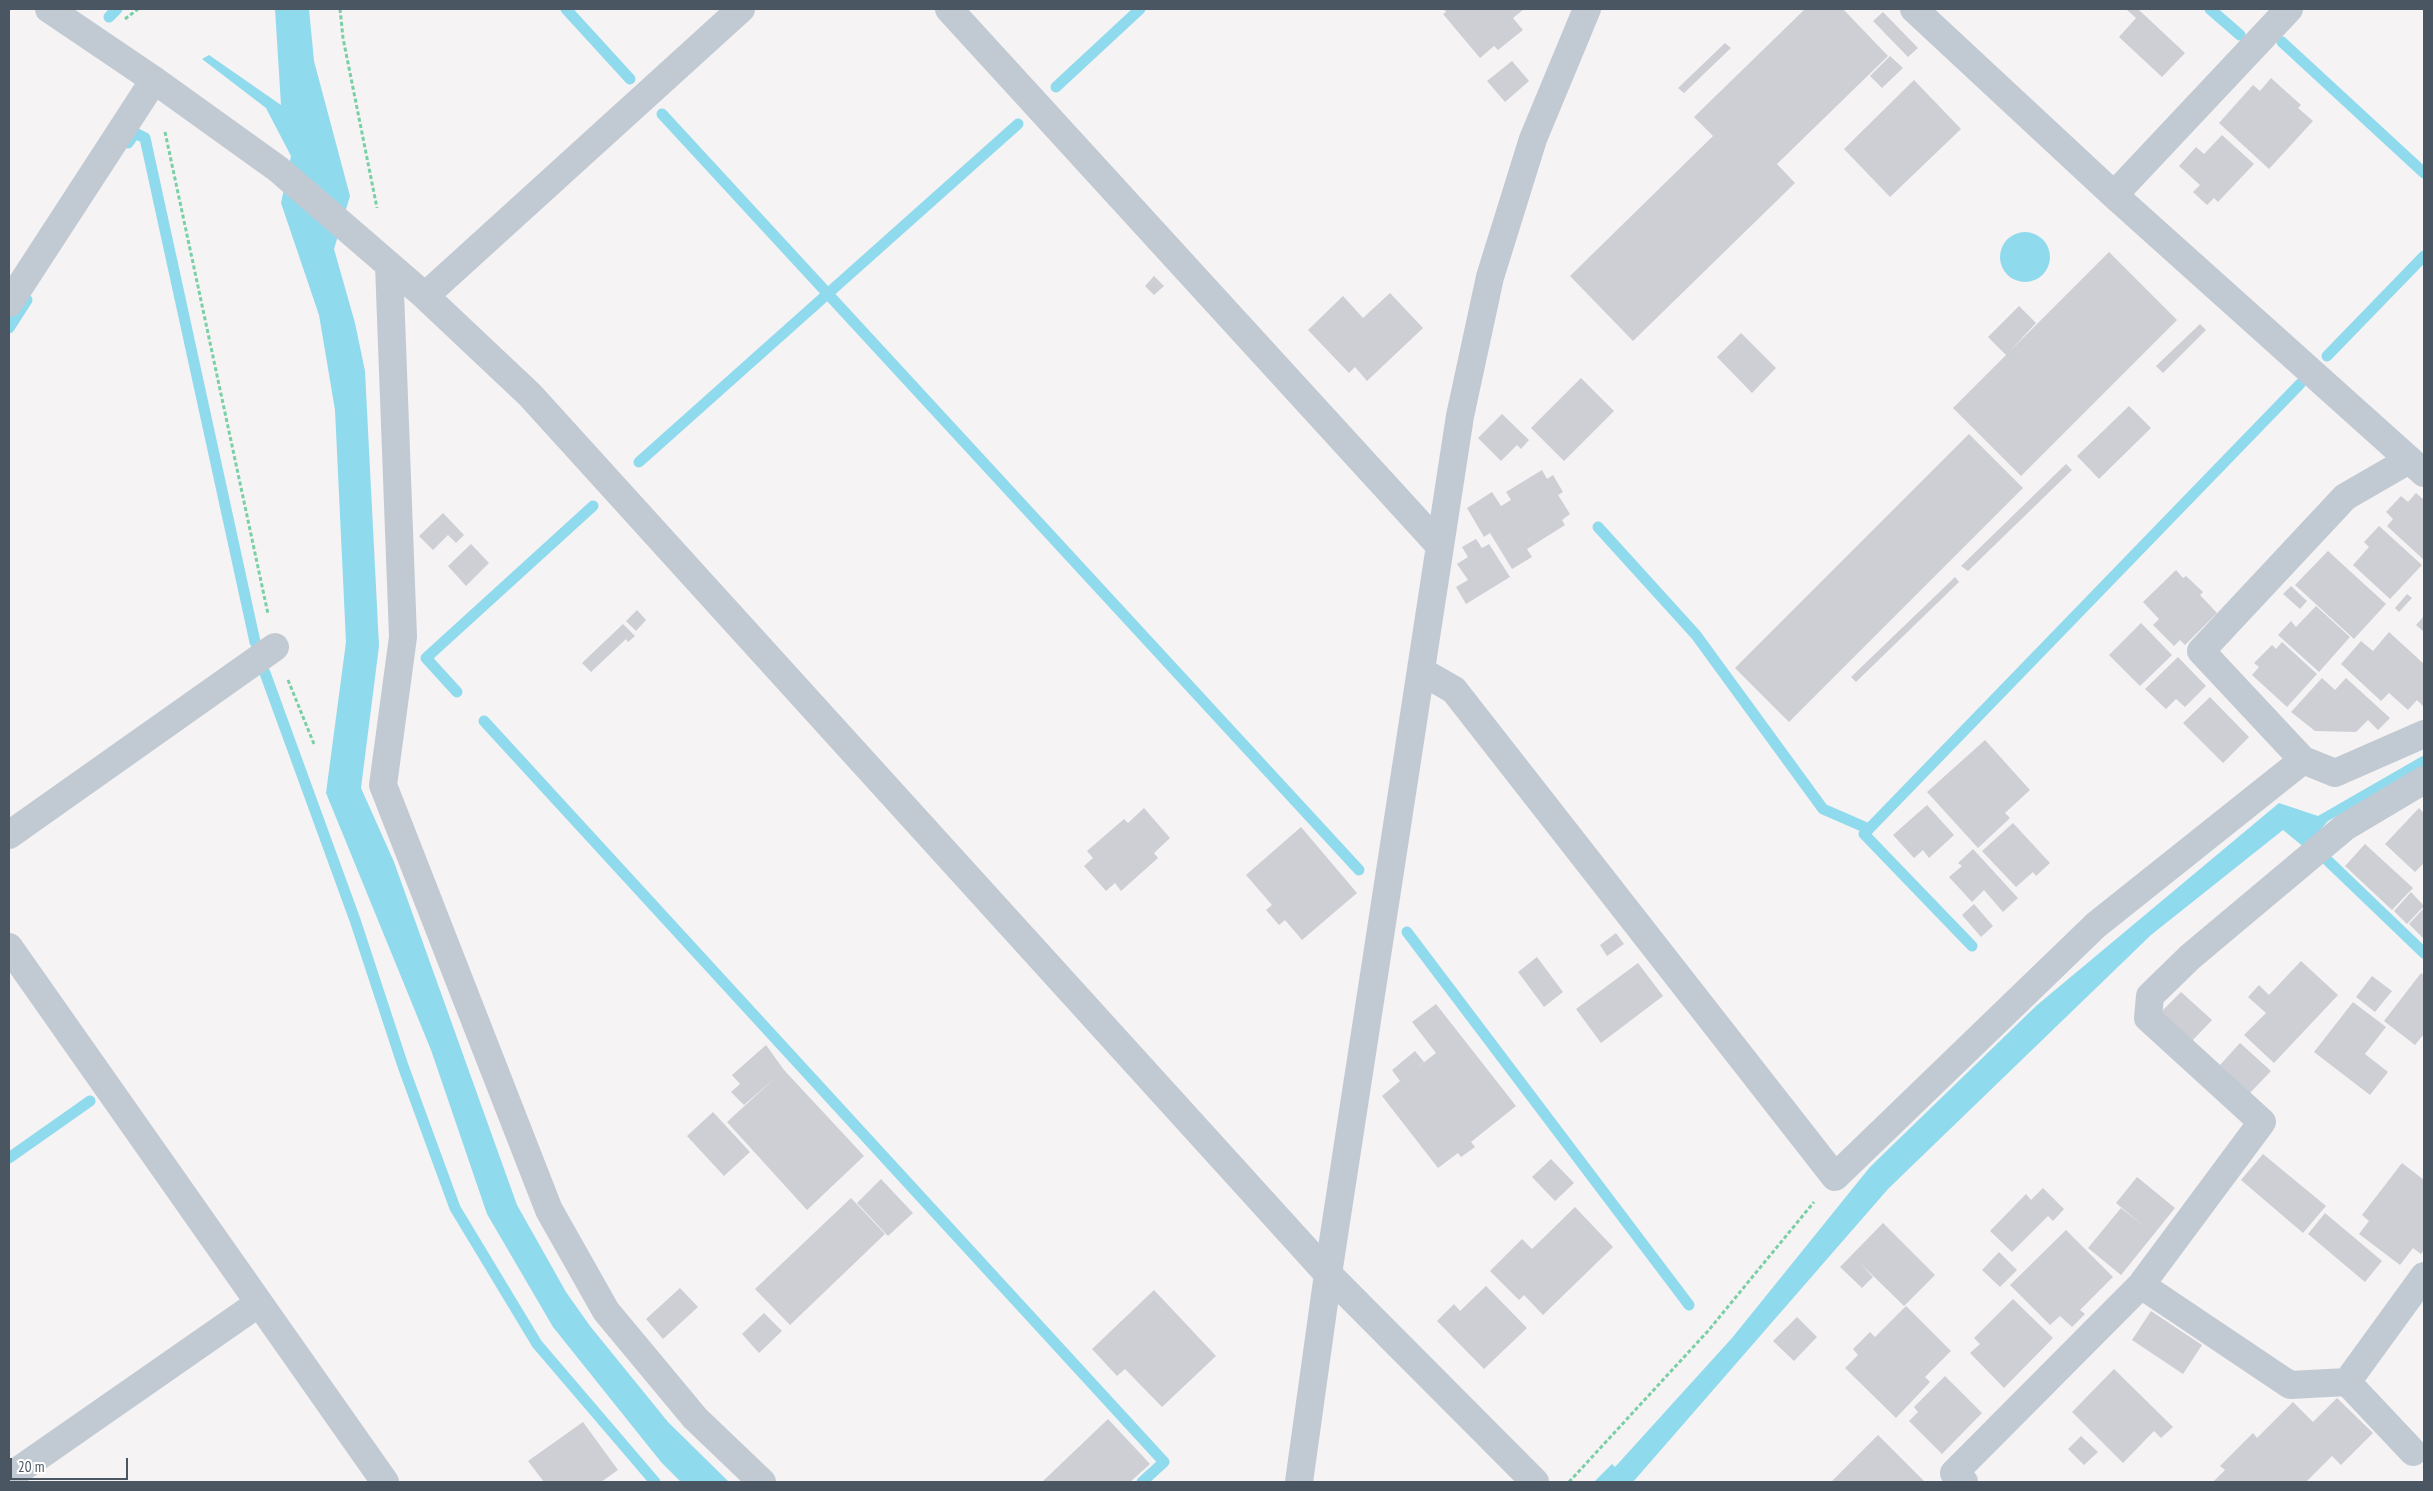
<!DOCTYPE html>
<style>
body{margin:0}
#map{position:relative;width:2433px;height:1491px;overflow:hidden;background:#f5f3f3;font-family:"PT Sans Narrow",sans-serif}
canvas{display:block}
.frame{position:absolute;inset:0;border:10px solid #4a5661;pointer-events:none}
.scale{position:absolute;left:10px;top:1458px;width:118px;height:22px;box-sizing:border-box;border:2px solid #4a5661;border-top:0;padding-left:6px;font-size:15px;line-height:18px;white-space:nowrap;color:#4a5661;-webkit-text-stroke:4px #fff;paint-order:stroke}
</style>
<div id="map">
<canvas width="2433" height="1491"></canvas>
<div class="frame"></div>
<div class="scale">20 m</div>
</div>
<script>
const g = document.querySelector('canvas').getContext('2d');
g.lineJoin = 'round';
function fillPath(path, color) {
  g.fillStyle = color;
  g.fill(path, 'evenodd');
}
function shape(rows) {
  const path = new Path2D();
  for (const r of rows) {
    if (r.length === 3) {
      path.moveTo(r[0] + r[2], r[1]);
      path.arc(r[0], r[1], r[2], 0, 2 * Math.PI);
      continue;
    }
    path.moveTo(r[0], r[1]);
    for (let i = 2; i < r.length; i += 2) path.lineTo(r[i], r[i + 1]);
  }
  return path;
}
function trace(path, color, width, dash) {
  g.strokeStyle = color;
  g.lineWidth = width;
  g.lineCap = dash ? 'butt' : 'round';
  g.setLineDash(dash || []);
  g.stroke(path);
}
const water = shape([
 [275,9,309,9,314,61,350,196,334,249,355,323,365,371,379,646,361,788,394,862,517,1205,566,1292,590,1326,668,1422,729,1482,681,1482,661,1462,553,1327,487,1214,431,1050,326,793,346,642,335,410,319,315,281,203,291,156,266,108,202,59,209,55,281,105],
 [2025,257,25],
 [2424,755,2424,767,2328,821,2305,848,2283,830,2151,935,1888,1189,1633,1482,1594,1482,1612,1464,1615,1467,1732,1338,1870,1167,2036,1006,2279,803,2318,816]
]);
const stream = shape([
 [566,9,630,79],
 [2210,9,2240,35],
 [109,17,117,9],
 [2282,42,2424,173],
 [1056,87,1140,9],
 [662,114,1359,870],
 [128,143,135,133,145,138,255,642],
 [9,328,27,300],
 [2327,356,2424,256],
 [639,462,1018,124],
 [1598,527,1696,635,1823,809,1869,829],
 [265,673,355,920,403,1066,455,1208,537,1344,655,1482],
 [457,692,426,658,593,506],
 [484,721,1164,1462,1142,1482],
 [2325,858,2424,953],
 [1407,932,1689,1305],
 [1972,946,1864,834,2300,384],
 [9,1158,90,1101]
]);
const building = shape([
 [1444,9,1524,9,1513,18,1523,30,1498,50,1494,46,1480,58,1443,14,1446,12],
 [1805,9,1843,9,1888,56,1777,164,1795,183,1633,341,1570,276,1713,136,1694,117],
 [2128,9,2138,9,2185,53,2162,77,2119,37,2136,18,2127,10],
 [1883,12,1918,48,1908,57,1873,21],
 [1725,43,1731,48,1684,93,1678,88],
 [1890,56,1903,68,1882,88,1870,76],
 [1512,61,1529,81,1505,102,1487,81],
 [2271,78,2301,105,2298,108,2313,121,2269,169,2219,123,2253,85,2260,91],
 [1914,80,1961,129,1890,197,1844,149],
 [2222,135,2254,164,2218,202,2214,198,2207,205,2193,192,2200,185,2179,166,2196,147,2204,154],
 [2109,252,2177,320,2021,476,1953,408,2006,355,1988,337,2019,306,2036,323,2009,352],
 [1154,276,1164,286,1154,295,1145,286],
 [1390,293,1423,328,1367,381,1355,367,1349,373,1308,330,1343,296,1363,318],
 [2200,324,2206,330,2163,373,2156,366],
 [1741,333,1776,368,1752,393,1717,357],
 [1581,378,1614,411,1564,461,1531,428],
 [2129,406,2151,428,2099,479,2077,456],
 [1502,414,1529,440,1521,449,1517,445,1501,461,1478,438],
 [1969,434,2023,488,1789,722,1735,668],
 [2066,464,2072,470,1968,571,1961,566],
 [1542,470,1547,479,1553,475,1563,492,1558,495,1570,514,1562,520,1565,525,1527,549,1532,557,1512,569,1490,533,1484,537,1467,508,1492,492,1501,506,1511,500,1506,492],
 [2416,493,2424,500,2424,560,2387,526,2393,519,2386,512,2401,496,2408,502],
 [443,513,464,535,456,543,448,535,433,550,419,536],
 [2379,526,2422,565,2390,599,2353,565,2369,547,2364,542],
 [1476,539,1482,548,1489,544,1510,577,1466,604,1456,587,1468,580,1457,564,1468,557,1462,547],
 [471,544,489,563,466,586,448,566],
 [2328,551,2386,604,2354,639,2295,585],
 [2176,570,2183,578,2186,576,2203,592,2200,595,2217,613,2185,645,2180,640,2174,646,2153,625,2159,619,2143,602],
 [1955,577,1959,582,1856,682,1851,677],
 [2291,586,2307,601,2300,609,2283,594],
 [2407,594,2412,598,2399,612,2395,608],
 [2316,606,2350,637,2319,672,2278,635,2291,621,2296,627],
 [637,610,646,620,636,631,626,621],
 [2424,616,2424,632,2416,625],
 [2141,623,2172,655,2140,686,2109,655],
 [623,624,635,636,628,642,626,639,591,672,582,663],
 [2389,632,2424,664,2424,707,2417,700,2408,710,2389,693,2381,701,2341,664,2361,641,2373,651],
 [2282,642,2317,674,2287,707,2252,675,2259,667,2254,663,2272,645,2276,649],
 [2178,657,2206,686,2185,707,2176,699,2166,709,2145,689],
 [2322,678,2335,690,2346,678,2390,718,2378,730,2368,720,2356,732,2315,731,2291,712],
 [2210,697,2249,737,2223,763,2183,723],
 [1985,740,2030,790,2005,813,2010,818,1978,848,1927,792],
 [1927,805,1954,835,1929,858,1923,850,1914,858,1893,835],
 [1144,808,1170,838,1154,853,1158,858,1121,891,1115,883,1106,891,1084,866,1093,858,1087,851,1124,819,1128,823],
 [2419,808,2424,813,2424,863,2415,872,2385,844],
 [2013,823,2050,863,2036,876,2033,872,2016,887,1982,851],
 [1301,827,1357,893,1302,940,1285,920,1279,925,1266,910,1272,905,1246,875],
 [2365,844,2413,888,2392,910,2345,866],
 [1973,849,2018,898,2003,912,1984,890,1972,902,1949,877,1962,866,1958,863],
 [2411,892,2424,906,2407,924,2394,911],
 [1974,904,1993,926,1981,937,1962,915],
 [2424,908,2424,939,2409,924],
 [1616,933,1624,944,1607,956,1600,945],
 [1537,957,1563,992,1544,1007,1518,972],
 [2301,961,2338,995,2274,1063,2244,1035,2266,1013,2248,997,2259,985,2269,995],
 [1638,963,1663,996,1601,1043,1576,1009],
 [2421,973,2424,975,2424,1034,2415,1045,2384,1021],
 [2372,976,2392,991,2375,1012,2356,997],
 [2181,992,2212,1020,2192,1041,2161,1012],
 [2353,1002,2386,1027,2365,1054,2388,1072,2370,1095,2314,1052],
 [1436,1004,1516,1106,1471,1142,1475,1147,1461,1157,1458,1153,1438,1168,1382,1096,1400,1081,1392,1070,1415,1051,1424,1062,1414,1070,1436,1053,1412,1022],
 [2240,1043,2271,1071,2250,1093,2220,1065],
 [766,1045,784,1070,864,1156,807,1210,727,1122,775,1078,744,1105,731,1092,740,1084,732,1075],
 [713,1112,750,1152,724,1176,687,1136],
 [2263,1154,2326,1206,2303,1233,2241,1180],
 [1551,1159,1574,1183,1555,1201,1532,1177],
 [2402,1163,2424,1180,2424,1250,2421,1254,2413,1248,2400,1265,2359,1234,2369,1221,2362,1215],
 [2137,1177,2175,1208,2121,1275,2088,1248,2121,1208,2145,1227,2116,1203],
 [881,1179,913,1213,888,1236,857,1203],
 [2043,1188,2064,1209,2053,1221,2048,1216,2012,1252,1990,1231,2026,1194,2031,1200],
 [851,1198,885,1234,790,1325,755,1289],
 [1575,1207,1613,1247,1543,1315,1524,1295,1519,1300,1490,1271,1522,1239,1532,1249],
 [2325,1213,2382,1261,2365,1282,2308,1234],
 [1883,1223,1935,1275,1904,1306,1860,1263,1873,1277,1862,1288,1840,1267],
 [2066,1230,2113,1277,2080,1310,2085,1314,2072,1327,2060,1316,2050,1325,2010,1285],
 [1999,1252,2017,1270,2000,1287,1982,1270],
 [1486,1286,1527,1328,1484,1369,1437,1321,1454,1304,1460,1311],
 [680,1288,698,1307,663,1339,646,1319],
 [1154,1290,1216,1356,1162,1407,1125,1369,1117,1376,1092,1349],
 [2013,1299,2053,1338,2004,1388,1970,1353,1980,1344,1974,1338],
 [1906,1306,1951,1351,1925,1377,1930,1382,1896,1418,1845,1368,1858,1355,1853,1349,1870,1332,1875,1337],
 [2151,1311,2202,1345,2183,1374,2132,1340],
 [764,1313,782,1331,759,1353,742,1334],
 [1797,1317,1817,1337,1794,1361,1773,1341],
 [2114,1369,2173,1427,2161,1438,2154,1431,2123,1463,2072,1412],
 [1945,1376,1982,1413,1942,1454,1909,1421,1918,1412,1914,1407],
 [2337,1398,2373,1433,2341,1465,2332,1456,2306,1482,2213,1482,2225,1470,2220,1466,2253,1433,2257,1438,2293,1402,2313,1422],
 [1108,1419,1150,1464,1130,1482,1042,1482],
 [583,1422,618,1470,601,1482,544,1482,528,1461],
 [1878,1435,1925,1482,1834,1482,1832,1481],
 [2081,1436,2098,1452,2084,1465,2068,1449]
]);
const path = shape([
 [340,9,343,38,377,208],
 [125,19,138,9],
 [165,132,268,614],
 [288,680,314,744],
 [1569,1482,1708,1331,1814,1202]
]);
const minor = shape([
 [49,9,154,80,278,169,425,296,530,395,1328,1274,1535,1482],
 [949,9,1440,546],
 [1914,9,2114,195,2424,473],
 [2114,195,2289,9],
 [389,265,403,637,383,785,549,1210,606,1311,695,1418,762,1482],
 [425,296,741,9],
 [9,303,154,80],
 [1421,671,1454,690,1835,1177,2096,925,2303,760,2335,773,2424,734],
 [2303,760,2201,651,2345,497,2409,460],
 [9,835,275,647],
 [9,947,385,1482],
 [2141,1285,2290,1385,2347,1382,2413,1452],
 [2347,1382,2424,1276],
 [9,1477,259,1303],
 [1299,1482,1328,1274,1460,416,1490,277,1533,139,1587,9],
 [1964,1482,1954,1473,2141,1285,2262,1122,2148,1018,2150,996,2190,957,2345,827,2424,780]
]);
fillPath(water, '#90daee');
trace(stream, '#90daee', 11);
fillPath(building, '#cdcfd5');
trace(path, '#7ad0a6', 3, [4, 2.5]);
trace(minor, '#c1cad2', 28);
</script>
